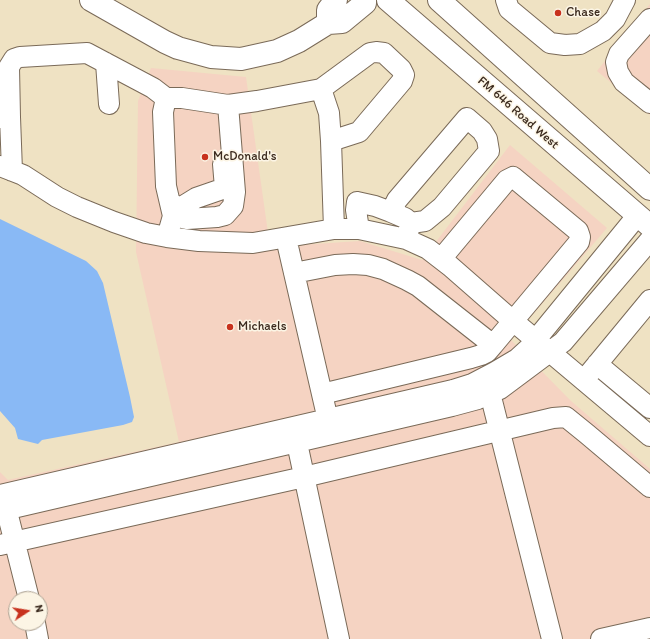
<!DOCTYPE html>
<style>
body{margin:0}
#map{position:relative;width:650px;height:639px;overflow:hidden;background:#efe2c3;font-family:Itim,sans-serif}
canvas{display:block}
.north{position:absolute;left:8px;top:591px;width:40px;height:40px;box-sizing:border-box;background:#fcf5e5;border:1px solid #afa495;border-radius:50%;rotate:78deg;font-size:11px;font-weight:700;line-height:16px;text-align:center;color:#3b2a1e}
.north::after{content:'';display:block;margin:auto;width:14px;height:18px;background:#c8321e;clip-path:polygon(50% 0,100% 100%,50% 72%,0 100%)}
</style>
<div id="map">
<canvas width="650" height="639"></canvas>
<div class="north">N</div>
</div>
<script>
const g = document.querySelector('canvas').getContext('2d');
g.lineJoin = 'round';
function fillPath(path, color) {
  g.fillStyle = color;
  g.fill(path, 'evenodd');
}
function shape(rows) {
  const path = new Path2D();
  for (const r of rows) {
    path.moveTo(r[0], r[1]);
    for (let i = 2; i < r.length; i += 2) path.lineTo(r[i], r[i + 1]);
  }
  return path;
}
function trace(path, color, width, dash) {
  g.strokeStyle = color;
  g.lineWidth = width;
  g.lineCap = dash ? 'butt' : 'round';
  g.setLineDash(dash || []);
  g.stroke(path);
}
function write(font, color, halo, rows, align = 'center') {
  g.font = font + ' Itim,sans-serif';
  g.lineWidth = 3;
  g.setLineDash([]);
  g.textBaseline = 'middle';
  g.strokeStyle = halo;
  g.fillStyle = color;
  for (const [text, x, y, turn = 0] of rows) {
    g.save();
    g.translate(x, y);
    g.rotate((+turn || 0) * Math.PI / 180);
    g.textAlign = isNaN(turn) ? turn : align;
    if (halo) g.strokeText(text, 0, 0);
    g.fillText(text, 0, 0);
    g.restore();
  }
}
const built = shape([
 [650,4,650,115,597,71],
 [151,68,246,77,270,247,360,241,422,260,510,145,607,228,511,340,571,401,650,469,650,639,0,639,0,472,8,480,179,442,136,252,138,101],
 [16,599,40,599,40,623,16,623]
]);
const water = shape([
 [0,219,86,261,97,271,103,283,130,397,134,417,132,422,123,425,42,440,38,444,18,439,15,428,0,411]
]);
const minor = shape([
 [506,0,509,9,550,43,565,45,580,44,603,31,615,19,625,0],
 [650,19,619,54,616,62,618,72,624,82,650,103],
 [106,63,109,104],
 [321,89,329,113,331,141],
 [228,105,257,101,321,89,370,53,376,52,384,53,401,69,404,75,402,81,359,132,331,141,334,229],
 [10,117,12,171],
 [0,118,10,117,9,67,14,59,20,57,87,53,153,88,166,98],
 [0,166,23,175,57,197,77,207,114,222,146,233,167,237,199,241,253,243,334,229,359,229,406,239,428,249,450,266,506,315,650,436],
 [171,207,183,206,196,198,225,188,223,164],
 [359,229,356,210,357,202,375,206,391,212],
 [167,237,173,216,187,219,217,217,225,215,233,206,235,192,228,105,182,98,166,98,163,112,166,186,173,216],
 [286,238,331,433],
 [406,239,411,223,425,221,442,207,489,151,487,139,482,131,467,118,397,200,391,212,405,218,411,223],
 [294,273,335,265,353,264,368,265,383,269,407,280,418,286,493,345,579,242,580,237,578,231,513,177,507,180,441,259],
 [597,364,650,408],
 [584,380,650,300],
 [490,393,552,639],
 [322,394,471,358,481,355,487,352,493,345],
 [294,429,339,639],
 [0,495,453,390,472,384,495,372,517,359,529,348,637,216],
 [3,496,29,599],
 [0,511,452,406,478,399,500,389,563,342,650,240],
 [0,545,304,477,553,418,566,417,587,434,650,487],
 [35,623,38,639],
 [601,639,650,628]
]);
const major = shape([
 [91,0,165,42,178,48,211,57,241,59,277,51,299,41,328,23,342,22,365,3,365,0],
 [388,0,650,226],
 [439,0,650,189],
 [328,23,328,10,336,0]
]);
const markers = [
 [558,13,4,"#c8321e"],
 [205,157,4,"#c8321e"],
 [230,327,4,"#c8321e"]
];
const poiNames = [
 ["Chase",566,13],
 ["McDonald's",213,157],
 ["Michaels",238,327]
];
const streetNames = [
 ["FM 646 Road West",518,113,41]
];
fillPath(built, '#f5d3c2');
fillPath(water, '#89b9f5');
trace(minor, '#7a6a58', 22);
trace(major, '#7a6a58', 24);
trace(minor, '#fff', 20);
trace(major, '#fff', 22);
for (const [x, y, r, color] of markers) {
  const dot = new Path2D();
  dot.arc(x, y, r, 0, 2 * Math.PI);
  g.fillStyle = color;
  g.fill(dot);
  trace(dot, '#fcf5e5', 1.5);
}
write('13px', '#3b2a1e', '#fcf5e5', poiNames, 'left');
write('13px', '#3b2a1e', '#fcf5e5', streetNames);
</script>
